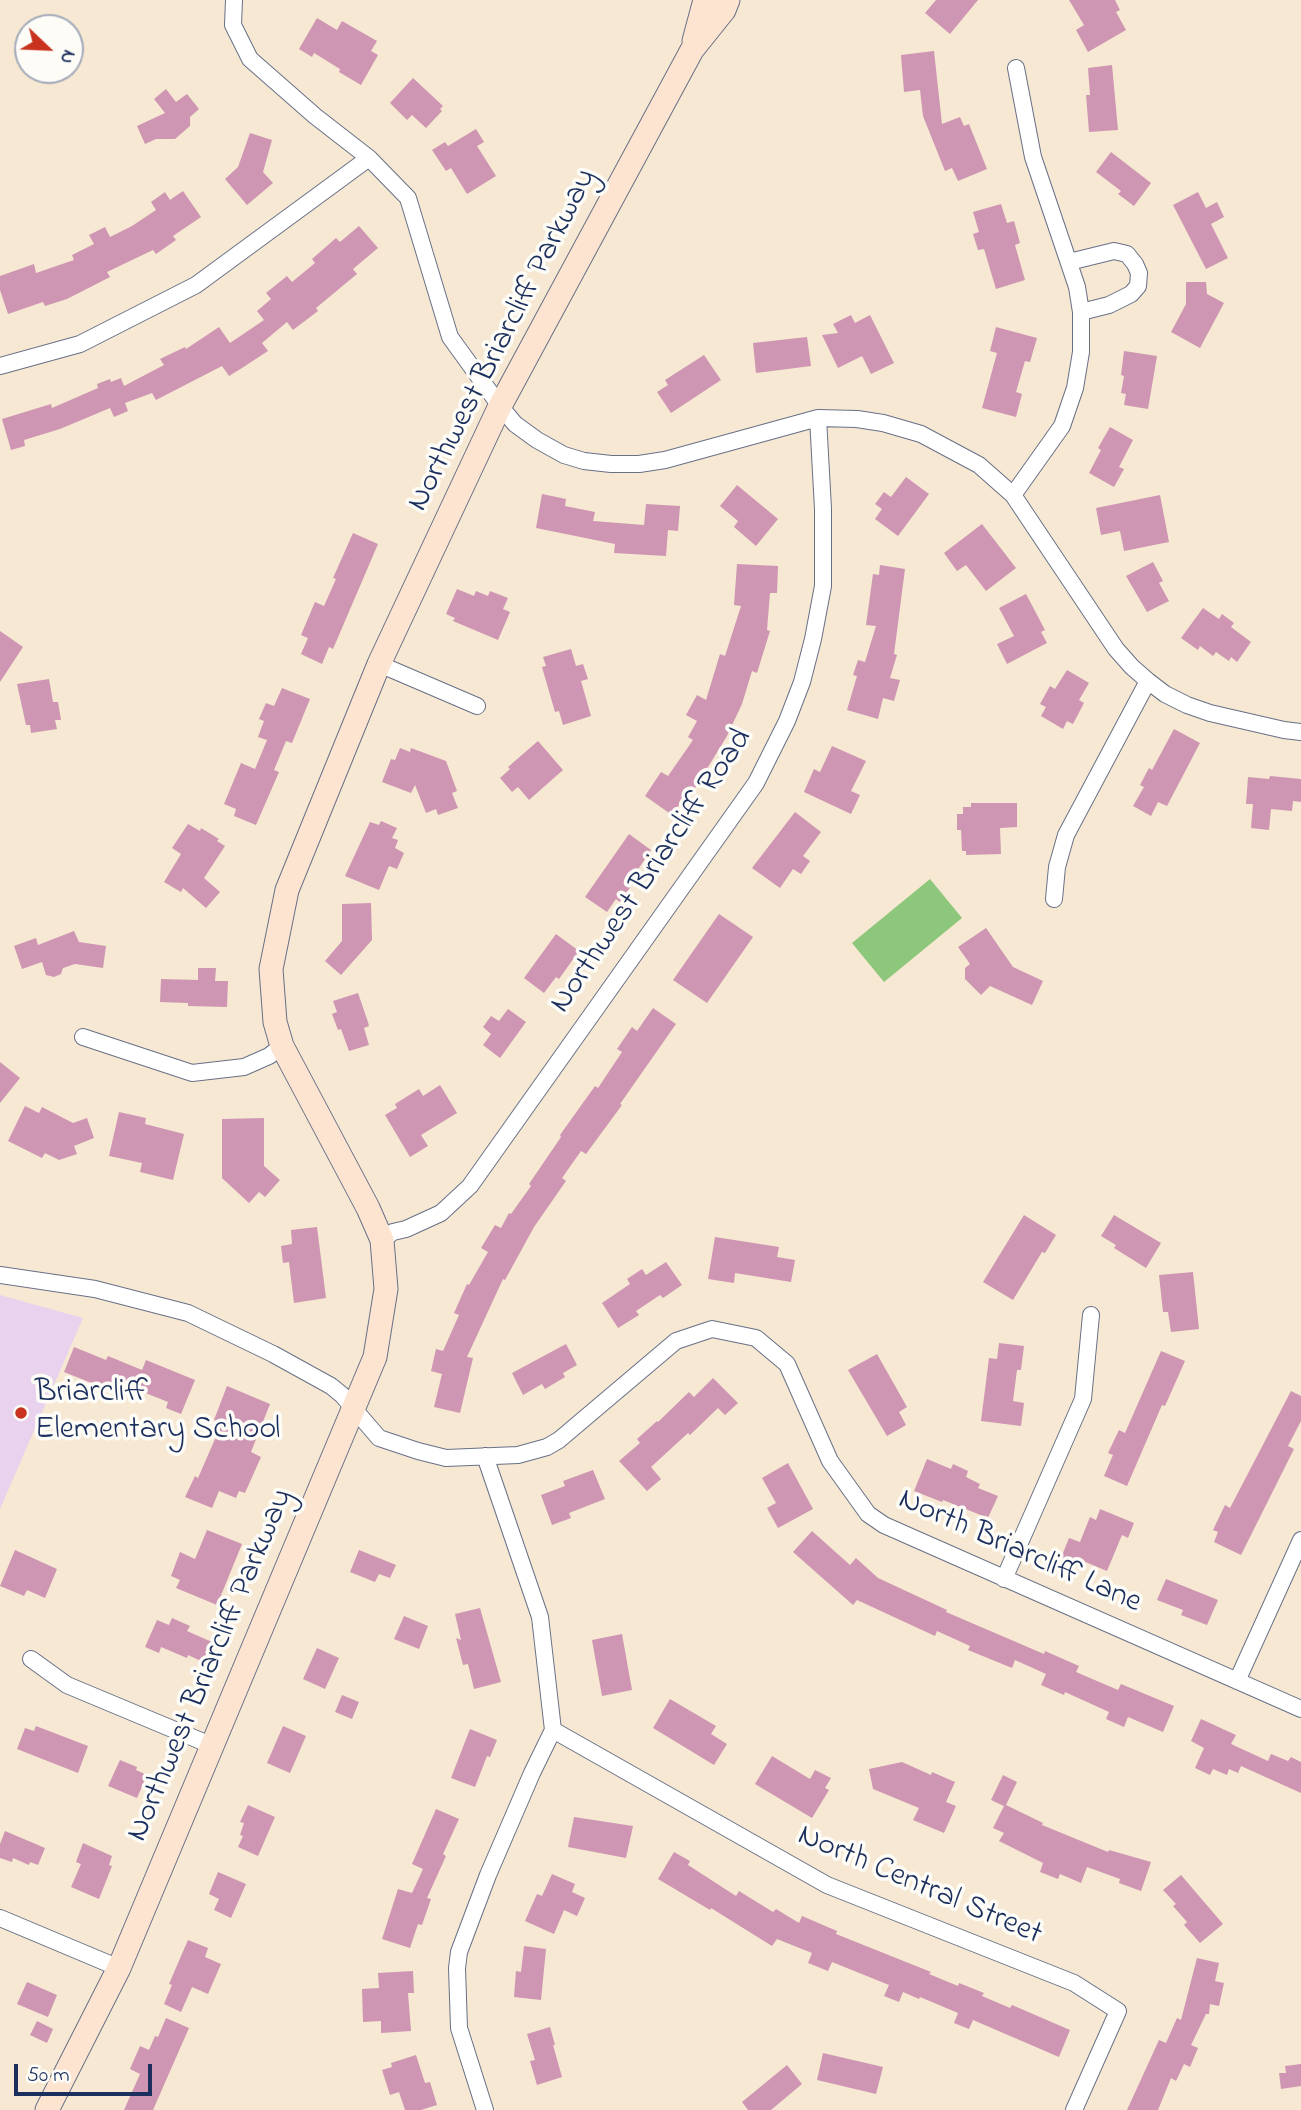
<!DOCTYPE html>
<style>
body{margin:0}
#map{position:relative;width:1301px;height:2110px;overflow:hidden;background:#f6e8d2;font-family:"Indie Flower",sans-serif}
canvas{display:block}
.north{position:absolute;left:14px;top:14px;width:70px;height:70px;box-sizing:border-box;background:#fdfcf7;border:2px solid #a3aaba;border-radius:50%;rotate:113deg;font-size:19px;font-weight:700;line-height:28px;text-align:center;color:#1b2f5e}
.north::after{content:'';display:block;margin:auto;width:24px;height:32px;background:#c8321e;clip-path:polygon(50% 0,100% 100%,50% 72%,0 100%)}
.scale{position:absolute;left:14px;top:2064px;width:138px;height:32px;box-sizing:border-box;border:4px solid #1b2f5e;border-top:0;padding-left:9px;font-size:21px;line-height:24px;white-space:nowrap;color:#1b2f5e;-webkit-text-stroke:5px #fdfcf7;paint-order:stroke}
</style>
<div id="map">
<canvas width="1301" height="2110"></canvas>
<div class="north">N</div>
<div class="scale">50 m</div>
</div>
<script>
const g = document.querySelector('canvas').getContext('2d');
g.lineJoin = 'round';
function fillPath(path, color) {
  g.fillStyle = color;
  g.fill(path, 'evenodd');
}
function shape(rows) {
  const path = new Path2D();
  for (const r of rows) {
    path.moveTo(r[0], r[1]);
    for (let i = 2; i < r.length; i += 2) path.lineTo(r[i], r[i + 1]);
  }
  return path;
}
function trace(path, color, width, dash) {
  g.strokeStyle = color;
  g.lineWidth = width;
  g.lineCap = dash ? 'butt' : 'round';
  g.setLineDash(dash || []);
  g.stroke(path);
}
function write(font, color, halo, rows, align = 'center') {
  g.font = font + ' "Indie Flower",sans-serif';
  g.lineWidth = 7;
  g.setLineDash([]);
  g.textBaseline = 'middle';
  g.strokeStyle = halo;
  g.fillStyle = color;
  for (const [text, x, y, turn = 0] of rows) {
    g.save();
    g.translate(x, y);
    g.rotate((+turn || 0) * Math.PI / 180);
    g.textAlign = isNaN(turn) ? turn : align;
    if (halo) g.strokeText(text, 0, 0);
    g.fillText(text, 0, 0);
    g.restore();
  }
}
const built = shape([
 [0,1295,83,1318,0,1509]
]);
const green = shape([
 [930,879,962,918,884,982,852,943]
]);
const building = shape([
 [936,0,978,0,950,34,925,13],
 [1069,0,1115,0,1120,10,1116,12,1126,30,1088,52,1076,30,1084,25],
 [317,18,337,30,342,21,377,41,371,51,378,55,361,85,339,72,340,69,314,53,312,57,299,49],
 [934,51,942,124,960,117,964,126,969,124,987,169,958,181,952,168,945,171,923,116,920,90,904,92,901,55],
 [1112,65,1118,130,1089,132,1086,95,1090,95,1088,68],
 [413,78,443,106,440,109,442,111,426,128,412,115,407,120,390,103],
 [166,89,176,102,187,94,199,109,190,117,190,126,175,139,156,139,145,144,137,126,165,113,154,99],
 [476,129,484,142,477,146,496,176,467,194,451,168,446,171,432,150,445,142,448,146],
 [250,133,272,140,263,172,273,183,247,205,225,179,238,167],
 [1111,152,1151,183,1134,206,1118,194,1121,191,1096,172],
 [183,191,201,217,173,236,176,240,156,254,153,250,107,272,110,277,67,299,45,306,43,302,8,314,0,290,0,276,34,264,36,273,74,260,72,255,94,244,89,235,105,227,110,237,132,226,156,210,151,202,165,192,170,200],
 [1198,192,1206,208,1217,202,1224,217,1211,224,1228,258,1206,269,1173,205],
 [1001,204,1007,223,1014,221,1020,243,1015,245,1025,280,996,289,984,249,978,250,973,234,979,232,973,212],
 [359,226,378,248,353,269,357,274,316,308,318,311,293,330,287,322,262,343,268,351,242,368,229,376,222,366,156,400,152,393,125,403,128,411,114,417,110,408,60,429,24,440,25,446,11,450,2,419,51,404,52,408,98,388,97,384,110,379,111,382,121,378,124,386,164,365,160,359,185,347,186,349,219,327,230,343,264,320,257,311,271,299,266,293,287,276,292,282,315,263,312,259,336,238,340,242],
 [1186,282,1206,282,1207,294,1224,303,1200,348,1171,332,1186,304],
 [851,315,855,323,870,315,894,363,871,374,862,356,838,368,822,335,838,333,833,324],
 [996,327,1037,338,1030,362,1025,361,1016,392,1022,394,1016,417,982,408,997,353,990,351],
 [807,337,811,366,756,373,753,343],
 [1124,351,1157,356,1148,409,1124,405,1126,394,1121,393,1124,376,1121,375],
 [704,355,721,380,671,413,657,392,668,385,665,380],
 [1110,427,1133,440,1119,467,1124,469,1114,487,1089,473,1101,450,1098,448],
 [906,477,929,494,898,536,875,519,882,509,875,504,884,492,891,497],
 [737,485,778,519,756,546,734,527,738,521,720,506],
 [542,494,566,499,565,506,595,512,593,521,644,525,646,504,680,506,678,531,668,530,666,556,614,553,615,544,536,528],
 [1160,495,1169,542,1124,551,1120,531,1101,535,1096,508],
 [982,524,1016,568,986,591,966,565,957,571,944,553],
 [353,533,378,544,333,649,329,647,322,664,301,654,308,638,301,635,315,602,324,606,336,579,333,578],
 [1153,562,1163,581,1159,583,1169,601,1147,612,1126,576],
 [737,564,778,566,777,593,770,593,767,630,770,631,757,673,752,671,742,704,727,736,694,790,691,788,672,815,645,796,661,772,668,776,693,740,688,737,697,721,686,715,697,695,706,700,720,654,725,656,741,606,734,605],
 [880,565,905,569,894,654,897,655,890,678,900,680,894,701,883,698,878,719,847,710,857,676,853,675,858,660,865,662,876,626,866,625,873,574,879,575],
 [457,589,474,596,476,591,488,596,490,591,508,598,503,609,510,612,498,640,453,621,455,618,446,614],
 [1026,594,1045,630,1041,632,1047,643,1007,664,997,644,1014,636,999,608],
 [1203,608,1219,619,1222,614,1234,623,1231,627,1251,642,1237,662,1231,657,1229,661,1216,652,1213,656,1200,646,1198,650,1181,638],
 [0,631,23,647,0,682],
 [571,649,576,666,583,664,588,679,581,681,591,716,563,725,559,711,555,712,542,667,546,666,543,657],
 [1067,670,1089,683,1079,700,1084,703,1073,724,1067,721,1063,729,1041,716,1046,707,1040,704,1050,686,1055,689],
 [49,679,53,702,58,702,61,720,55,720,57,729,31,733,30,725,26,725,17,684],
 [282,688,310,699,292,743,286,741,274,770,279,772,256,825,234,816,236,809,224,804,241,763,255,769,267,740,258,737,264,721,259,719,266,703,274,706],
 [1174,729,1200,743,1167,806,1158,802,1151,816,1133,806,1144,787,1140,785,1149,768,1152,770],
 [538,741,563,770,529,800,518,787,512,792,500,778,510,769,508,767],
 [832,746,866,761,851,791,860,795,851,814,804,792,814,769,820,772],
 [400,748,410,752,411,748,446,761,457,791,452,793,458,808,438,815,436,809,426,813,415,785,411,793,382,782,391,759,395,760],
 [1270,776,1301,779,1301,802,1293,801,1292,811,1271,809,1269,830,1251,828,1253,804,1246,804,1248,777,1269,779],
 [971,803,1017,803,1017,827,1000,828,1001,854,966,855,966,851,962,851,961,830,957,830,957,814,963,814,963,807,971,807],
 [795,812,821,832,803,856,810,861,801,874,793,869,780,888,752,868],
 [381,821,397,828,392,838,398,840,395,848,404,853,397,869,389,866,379,890,345,876,370,822,379,825],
 [188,824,200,831,201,828,219,839,217,841,225,846,204,878,220,892,206,908,183,888,181,892,164,882,181,854,172,848],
 [629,834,651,850,635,874,638,876,620,902,616,899,607,912,585,897],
 [371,903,372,940,341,975,325,961,342,941,342,904],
 [719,914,753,937,707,1003,673,980],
 [986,928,1013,967,1043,981,1032,1005,990,986,981,995,965,979,965,968,970,964,958,947],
 [74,931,79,942,106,946,103,968,75,964,63,968,61,974,54,977,46,975,42,962,22,969,14,946,36,938,38,945],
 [556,934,579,951,559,979,556,977,544,993,524,978],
 [198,968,216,968,215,981,228,981,227,1007,188,1006,188,1003,160,1002,161,979,198,980],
 [358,993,368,1022,369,1026,364,1028,369,1045,349,1051,341,1029,338,1030,332,1014,337,1012,333,1001],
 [653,1008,676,1024,620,1104,622,1105,586,1154,581,1151,562,1178,566,1181,534,1227,505,1280,503,1279,467,1357,473,1358,460,1413,434,1407,442,1374,431,1371,436,1349,443,1351,459,1315,454,1313,467,1284,469,1285,488,1252,481,1248,495,1225,501,1228,509,1213,511,1214,531,1186,529,1184,561,1137,560,1135,595,1086,598,1088,622,1052,617,1049,632,1027,637,1031],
 [508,1009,526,1022,500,1058,483,1045,491,1034,483,1027,491,1016,499,1021],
 [0,1062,20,1078,0,1103],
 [440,1085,457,1113,421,1135,428,1146,410,1157,385,1115,397,1108,395,1104,419,1089,423,1096],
 [25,1106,39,1113,42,1107,73,1123,87,1118,94,1138,74,1146,77,1154,59,1160,45,1153,42,1158,8,1141],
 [119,1112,146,1118,145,1124,184,1134,173,1180,140,1172,142,1163,109,1156],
 [264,1118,264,1166,280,1180,265,1197,259,1192,249,1203,222,1178,222,1119],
 [1024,1215,1056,1235,1045,1253,1042,1252,1013,1300,983,1282],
 [1114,1215,1161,1243,1146,1268,1114,1248,1116,1245,1101,1236],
 [317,1227,326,1298,294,1303,289,1262,283,1263,281,1246,292,1244,291,1230],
 [715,1237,779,1247,777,1257,795,1260,791,1282,735,1273,734,1283,708,1279],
 [666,1262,682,1285,663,1298,660,1295,636,1311,639,1315,618,1328,602,1303,630,1284,627,1279,642,1269,646,1275],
 [1193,1272,1199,1329,1171,1332,1168,1312,1163,1312,1159,1275],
 [999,1343,1024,1346,1021,1370,1017,1370,1013,1401,1024,1403,1021,1426,981,1421,989,1358,997,1359],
 [566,1344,577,1365,563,1373,565,1377,545,1389,542,1384,523,1395,512,1373],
 [74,1347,106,1360,108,1356,142,1370,146,1360,195,1380,181,1414,166,1408,168,1402,123,1384,119,1394,64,1372],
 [1161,1351,1185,1361,1165,1406,1162,1405,1127,1486,1104,1476,1113,1455,1108,1453,1119,1430,1125,1433],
 [877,1354,907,1407,899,1412,906,1425,887,1436,848,1370],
 [713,1378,738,1403,725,1415,718,1408,690,1435,688,1433,651,1467,661,1479,647,1491,619,1461,640,1443,637,1439,657,1421,658,1422,689,1392,694,1397],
 [227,1386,270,1404,251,1452,261,1457,245,1493,239,1491,236,1498,219,1491,212,1508,185,1497,195,1476,198,1478,222,1423,214,1420],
 [1291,1391,1301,1396,1301,1421,1288,1446,1294,1449,1241,1555,1214,1542,1218,1532,1213,1530,1225,1505,1230,1508],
 [927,1459,951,1469,953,1464,968,1471,966,1477,980,1484,978,1488,998,1496,988,1518,943,1500,942,1502,914,1491],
 [788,1463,813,1509,778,1528,767,1508,776,1503,762,1478],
 [593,1470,605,1499,569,1513,571,1518,552,1525,541,1495,565,1486,563,1481],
 [1100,1509,1134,1523,1128,1538,1122,1535,1107,1571,1083,1561,1081,1567,1061,1558,1069,1538,1080,1542,1090,1517,1096,1520],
 [207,1530,242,1544,217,1605,176,1588,180,1580,171,1576,180,1552,195,1559],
 [812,1531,850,1565,856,1558,878,1578,947,1610,946,1612,1044,1654,1045,1651,1079,1666,1076,1672,1118,1690,1121,1684,1174,1706,1163,1732,1128,1717,1124,1727,1106,1719,1109,1712,1065,1692,1064,1695,1041,1685,1046,1674,1015,1660,1012,1668,968,1650,970,1646,937,1631,935,1636,857,1600,853,1605,793,1552],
 [15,1550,57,1569,45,1598,27,1590,24,1596,0,1586],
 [359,1550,396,1565,390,1578,379,1574,375,1582,350,1572],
 [1166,1579,1218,1600,1207,1625,1181,1615,1183,1610,1157,1600],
 [480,1608,501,1682,474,1689,468,1664,463,1665,456,1638,461,1640,455,1614],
 [404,1616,428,1626,419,1649,394,1639],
 [172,1618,190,1626,187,1631,212,1642,203,1662,188,1655,187,1658,161,1647,159,1653,145,1647,157,1620,169,1625],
 [622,1634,632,1690,602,1696,592,1640],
 [317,1648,339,1658,325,1689,303,1679],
 [342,1695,359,1702,352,1719,335,1712],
 [670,1699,716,1726,711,1734,727,1744,714,1765,653,1728],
 [1201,1719,1236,1735,1231,1744,1268,1761,1271,1754,1288,1761,1291,1757,1301,1762,1301,1793,1241,1766,1238,1773,1229,1769,1227,1775,1213,1769,1210,1775,1195,1768,1204,1748,1191,1741],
 [36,1726,88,1746,78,1773,17,1749,25,1728,34,1731],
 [283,1726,306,1736,290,1773,267,1763],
 [470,1729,497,1740,490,1757,487,1756,475,1787,451,1778],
 [772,1756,810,1779,815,1770,831,1778,825,1788,829,1790,812,1818,755,1784],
 [120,1760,137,1767,136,1770,147,1775,137,1798,108,1786],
 [902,1762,931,1775,932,1772,955,1782,946,1802,956,1806,944,1833,913,1820,919,1808,873,1789,869,1769],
 [1003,1775,1017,1782,1006,1805,1043,1823,1042,1825,1108,1852,1109,1850,1151,1862,1141,1891,1119,1883,1120,1879,1087,1867,1081,1883,1060,1874,1058,1879,1040,1872,1043,1863,999,1841,1004,1833,993,1828,1004,1806,991,1800],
 [248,1805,275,1817,258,1856,238,1847,243,1836,240,1835,244,1823,240,1822],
 [436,1809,459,1819,443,1854,446,1856,427,1898,431,1899,422,1925,418,1924,410,1948,382,1939,398,1889,412,1893,423,1869,412,1864],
 [574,1817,633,1826,626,1858,568,1847],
 [5,1831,45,1848,38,1865,30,1862,29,1865,13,1858,12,1862,0,1858,0,1844],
 [83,1843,112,1856,109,1865,112,1866,99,1899,71,1887,81,1864,76,1862],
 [674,1852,690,1861,688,1865,736,1896,739,1891,773,1912,776,1909,799,1923,802,1916,837,1931,836,1934,931,1972,929,1974,958,1986,959,1983,984,1993,982,1996,1010,2008,1012,2005,1070,2030,1059,2057,973,2020,969,2029,954,2023,958,2013,920,1997,919,1999,903,1992,899,2002,884,1996,889,1985,832,1962,828,1971,808,1963,812,1953,777,1939,772,1946,711,1908,710,1910,658,1879],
 [218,1872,246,1884,231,1918,214,1910,219,1899,209,1894],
 [552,1874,575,1884,572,1892,585,1898,577,1916,564,1910,554,1934,525,1921,537,1894,542,1896],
 [1181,1875,1223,1924,1200,1943,1184,1925,1187,1922,1173,1906,1176,1904,1163,1890],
 [188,1940,208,1948,205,1957,221,1964,208,1994,192,1987,181,2012,164,2004,172,1985,169,1984],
 [524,1946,546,1949,541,2000,514,1997,516,1971,521,1972],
 [1197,1958,1219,1963,1215,1981,1224,1983,1219,2006,1210,2004,1209,2014,1206,2014,1191,2045,1198,2048,1190,2067,1184,2064,1176,2081,1171,2078,1158,2110,1127,2110,1159,2040,1166,2043,1177,2018,1181,2020],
 [413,1971,414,1993,408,1993,411,2031,381,2033,381,2021,363,2022,362,1989,379,1988,378,1973],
 [27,1982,57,1995,48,2017,17,2004],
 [166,2018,189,2028,153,2110,124,2110,140,2074,130,2069,140,2046,149,2050,155,2036,158,2037],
 [37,2021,53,2029,47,2043,30,2035],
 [550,2027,555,2045,553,2045,562,2077,537,2085,530,2061,535,2060,527,2034],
 [823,2053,883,2067,876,2094,817,2080],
 [416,2055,425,2083,430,2082,437,2105,421,2110,405,2110,399,2092,390,2095,382,2070,392,2067,391,2063],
 [1301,2064,1301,2086,1281,2089,1279,2073,1286,2073,1285,2066],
 [787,2065,802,2084,771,2110,748,2110,742,2102]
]);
const street = shape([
 [234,0,233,25,250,59,315,116,369,158,408,198,450,337,500,406,515,424,537,440,564,455,584,461,611,464,639,464,665,460,818,418,857,419,883,423,921,434,979,465,1013,495,1116,649,1132,667,1148,681,1165,694,1187,705,1210,713,1284,730,1301,732],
 [1069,262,1114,251,1127,254,1135,264,1139,273,1138,286,1131,294,1109,305,1081,312],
 [0,366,80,344,196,285,369,158],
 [1013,495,1062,426,1075,388,1081,352,1081,312,1077,287,1033,157,1016,68],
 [379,664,477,706],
 [1054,899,1057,867,1066,835,1148,681],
 [83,1037,192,1073,244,1067,269,1056,282,1046],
 [382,1240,393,1232,406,1229,441,1213,470,1186,756,783,787,721,802,682,813,639,823,586,823,509,818,418],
 [0,1275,95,1289,188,1313,273,1354,331,1386,342,1395,379,1438,418,1451,446,1458,518,1455,547,1447,559,1440,676,1341,712,1329,756,1338,787,1364,830,1461,868,1514,884,1525,1301,1709],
 [1004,1579,1083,1399,1091,1315],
 [31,1659,67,1685,213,1746],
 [1237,1681,1301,1540],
 [553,1730,827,1885,1074,1983,1118,2011,1074,2110],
 [0,1918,119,1968],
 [485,2110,459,2028,457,1968,459,1952,488,1875,532,1773,553,1730,540,1617,485,1456]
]);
const secondary = shape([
 [694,41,705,0],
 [47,2110,119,1968,375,1357,386,1289,382,1240,368,1208,282,1046,275,1022,271,969,287,890,379,664,500,406,692,50,724,10,728,0]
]);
const markers = [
 [21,1413,7,"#c8321e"]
];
const streetNames = [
 ["Northwest Briarcliff Parkway",504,341,-63],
 ["Northwest Briarcliff Road",653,872,-56],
 ["North Briarcliff Lane",1019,1553,24],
 ["Northwest Briarcliff Parkway",212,1666,-67],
 ["North Central Street",919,1887,23]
];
const poiNames = [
 ["Briarcliff",35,1395],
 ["Elementary School",35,1432]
];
fillPath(built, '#e9d2ee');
fillPath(green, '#8dc77b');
fillPath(building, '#ce96b2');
trace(street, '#687087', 18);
trace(secondary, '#687087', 25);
trace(street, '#fff', 16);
trace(secondary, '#fde4d1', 23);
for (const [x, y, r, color] of markers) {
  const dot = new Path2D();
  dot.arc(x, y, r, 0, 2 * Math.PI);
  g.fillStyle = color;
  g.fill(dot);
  trace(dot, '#fdfcf7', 2.5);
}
write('32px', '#1b2f5e', '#fdfcf7', streetNames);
write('32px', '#1b2f5e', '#fdfcf7', poiNames, 'left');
</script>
